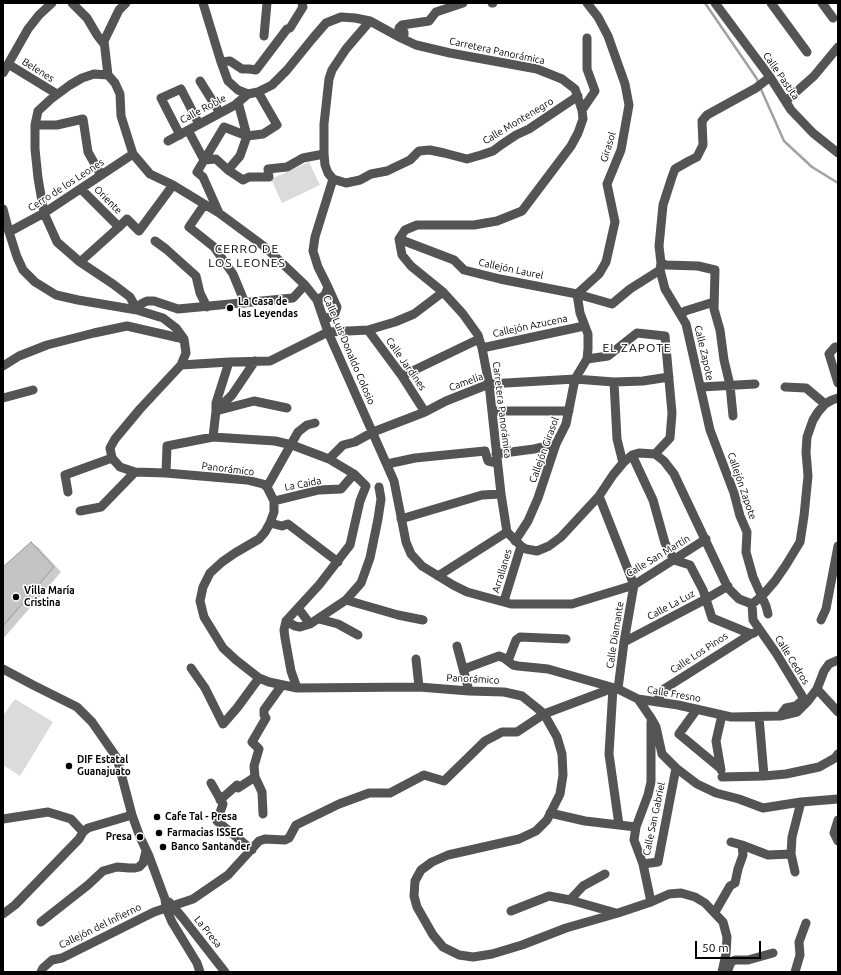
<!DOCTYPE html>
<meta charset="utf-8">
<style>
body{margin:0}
#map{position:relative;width:841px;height:975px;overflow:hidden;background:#fff;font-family:Ubuntu,sans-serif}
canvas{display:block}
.frame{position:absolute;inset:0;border:4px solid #000;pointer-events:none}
.scale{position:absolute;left:695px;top:941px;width:66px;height:18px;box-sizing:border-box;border:2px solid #000;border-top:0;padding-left:5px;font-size:12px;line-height:14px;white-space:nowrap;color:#000;-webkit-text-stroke:3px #fff;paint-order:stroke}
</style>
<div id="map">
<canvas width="841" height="975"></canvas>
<div class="frame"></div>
<div class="scale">50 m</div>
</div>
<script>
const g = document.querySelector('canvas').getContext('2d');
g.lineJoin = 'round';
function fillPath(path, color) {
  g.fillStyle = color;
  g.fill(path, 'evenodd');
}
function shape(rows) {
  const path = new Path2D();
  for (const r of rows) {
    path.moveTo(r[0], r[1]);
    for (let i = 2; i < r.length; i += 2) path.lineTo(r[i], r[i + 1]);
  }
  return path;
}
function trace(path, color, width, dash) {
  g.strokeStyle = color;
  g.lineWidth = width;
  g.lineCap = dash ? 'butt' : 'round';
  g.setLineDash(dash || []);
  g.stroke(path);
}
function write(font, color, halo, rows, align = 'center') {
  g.font = font + ' Ubuntu,sans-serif';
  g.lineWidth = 3;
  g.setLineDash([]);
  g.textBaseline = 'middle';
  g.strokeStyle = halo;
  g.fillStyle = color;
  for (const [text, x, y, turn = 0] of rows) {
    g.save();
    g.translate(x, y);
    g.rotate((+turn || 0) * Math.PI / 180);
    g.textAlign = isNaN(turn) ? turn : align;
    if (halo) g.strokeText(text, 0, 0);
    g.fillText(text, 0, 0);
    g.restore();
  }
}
const green = shape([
 [309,162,320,185,282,203,271,179],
 [15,699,53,722,20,776,3,765,3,716,9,707]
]);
const shadow = shape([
 [31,543,38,547,61,572,3,639,3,568]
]);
const stream = shape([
 [705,3,757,79,758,82],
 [760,87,784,141,812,167,838,183]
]);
const building = shape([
 [31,542,54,567,3,626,3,567,31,542]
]);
const minor = shape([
 [72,3,87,18,97,35,104,44],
 [203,3,221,62,228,81,238,90,248,94,258,92,272,85,287,70,313,38,326,23,341,17,355,18,370,21,401,38,416,45,450,53,537,69,562,79,575,89,582,110,583,119,578,133,571,146,522,211,497,221,474,225,417,225,405,230,399,239,402,255,411,266,443,292,463,314,478,335,482,348,489,384,501,494,507,532,521,546,526,549,537,551,549,546,561,537,599,496,613,475,623,463,632,455,639,453,655,454,664,461,674,474,728,588,739,599,752,604,762,596,775,581,786,565,800,542,804,516,808,476,806,452,807,437,813,420,818,412,825,404,832,400,838,398],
 [492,3,493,3],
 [715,3,770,77,791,110,813,133,838,153],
 [771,3,807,52],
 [822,3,833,18],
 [264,36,267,3],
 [401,38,404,35,404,32,399,28,402,25,429,21,436,12,463,3],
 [221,62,230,61,242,69,249,69,256,70,287,29,290,28,303,7,302,3],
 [8,64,57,94],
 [3,73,28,29,39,15,52,3],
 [108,75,104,41,119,10,126,3],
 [200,81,220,113],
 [786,101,814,76,838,47],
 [582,110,595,91,587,69,587,38],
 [35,125,57,125,83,119,88,152,101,175],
 [188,130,204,160],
 [180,135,161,98,181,89,199,124],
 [168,141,235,105,248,94],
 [204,160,216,159,228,170,243,180,249,177,269,177,268,169,287,167,303,158,324,154],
 [228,170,240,156,247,136,238,102],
 [333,179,346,183,360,180,371,174,387,171,410,160,419,151,430,150,444,153,467,159,481,155,493,151,501,145,516,135,529,129,578,96],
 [333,179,328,173,325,165,324,154,324,124,329,79,332,70,346,49,370,21],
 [81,189,119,227],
 [204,205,189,227,214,247,233,274,245,303],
 [3,209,9,232,17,257,23,270,35,282,56,295,78,300,137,310,163,318,176,328,184,339],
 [219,213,203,177,197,172,224,127,247,136,263,134,277,125,258,92],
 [9,232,44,213,133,154],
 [399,239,454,260,464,270,500,279,577,294,612,304,630,289,660,270],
 [155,241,166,249,196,276,200,293,207,307],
 [80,262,119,227,127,219,139,231,173,185],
 [661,263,666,265,698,266,715,270,714,309,720,330,724,360,730,385,733,416],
 [577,294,599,274,606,262,615,222,607,184,621,150,629,105,625,84,608,36,598,17,587,3],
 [317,300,325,295,328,287,318,267,313,251,315,237,333,179],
 [137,310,130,297,113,284,80,262,57,242,44,213,38,178,35,149,35,125,38,111,51,99,70,85,82,78,94,74,108,75,115,83,120,94,121,116,133,154,150,174,173,185,219,213,265,247,305,285,317,300,328,332,394,481,406,542,411,554,422,566,453,585,467,592,511,604,572,604,634,585,706,539],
 [137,310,141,304,147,301,154,301,178,309,293,298,305,285],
 [681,315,685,311,714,302],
 [324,321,335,313,337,307,328,287],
 [368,330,402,376,425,412],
 [184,339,186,353,181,365,140,409,115,439,110,448,112,458,120,467,135,472,166,473,247,480,263,484,267,487,274,501,274,512,270,523,265,532,259,539,235,553,222,562,210,573,203,587,200,601,204,617,223,648,236,660,259,678,269,682,297,688,419,687,469,691,504,692,522,696,537,708,544,714,557,737,562,754,563,775,560,794,547,820,536,831,519,839,448,855,432,862,421,870,415,881,414,896,417,907,433,935,443,947,459,955,473,957,492,954,522,945,566,928,618,913,651,902,669,894,681,893,695,897,705,903,723,922,727,937,726,954,722,972],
 [838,347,835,347,829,354,838,383],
 [482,348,584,326],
 [587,359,608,356,637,333,665,336,672,413,670,438,655,454],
 [229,362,216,403,216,411,254,401,287,408],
 [181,365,229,362,270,361,328,332,368,330,395,322,414,314,443,292],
 [3,366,19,356,47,345,94,333,127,326,184,339],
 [402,376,479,339],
 [614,382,617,439,623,463],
 [701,387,755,384],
 [785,387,806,388,825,404],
 [3,398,33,390],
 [492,411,569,411],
 [213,437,216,411,232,395,255,361],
 [496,454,534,449,556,444],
 [632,455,653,500,665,543,674,560,690,565,703,590,712,618,751,634],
 [329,459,343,445,355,442,373,432,425,412,446,401,489,384,575,379,614,382,643,381,669,377],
 [387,464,415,458,485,451,488,461,497,463],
 [166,473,167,446,213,437,275,441,292,445,329,459,354,474,366,486],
 [267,487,298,432,307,425,315,423],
 [68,492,65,475,112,458],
 [599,496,634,585],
 [274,501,319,490,341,489,354,474],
 [80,511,101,507,135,472],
 [401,519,482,495,501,494],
 [270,523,282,526,288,524,338,562],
 [515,541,528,521,538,498,556,444,566,424,575,379,587,359,588,349,588,334,580,313,577,294],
 [438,576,507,532],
 [346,600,398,615,423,620],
 [504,601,521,546],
 [752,604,753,620,776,653,804,699,796,706,786,708,780,716],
 [298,608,310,624],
 [768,614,766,606,753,577,746,552,747,532,740,516,734,493,710,430,686,324,665,289,660,270,661,263,659,246,663,205,672,177,675,169,689,161,697,157,703,145,702,121,707,115,756,88,770,77],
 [319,619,338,624,358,635],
 [821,620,826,609,838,546],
 [286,621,295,626,300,627,310,624,346,600,361,583,370,558,378,519,381,499,379,487],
 [624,642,706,599,728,586],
 [457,646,469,691],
 [416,659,419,687],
 [508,661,516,640,520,637,566,639],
 [191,668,205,688,223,724,237,708,259,678],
 [3,669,33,685,77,707,92,722,117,758,132,815,140,837,149,856,165,899,166,908,172,922,197,963,200,972],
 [464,669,499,656,504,658,513,665,518,666,548,669,618,689,638,699,678,705,731,717,780,716,797,712,808,701,817,689,824,671,829,664,838,660],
 [297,688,291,671,285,638,284,630,286,621,319,585,350,545,360,501,366,486],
 [618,689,624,642,634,585],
 [817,689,838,712],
 [638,699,651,718,656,727,662,754,676,768,697,784,716,793,739,799,763,808,801,802,838,799],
 [656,702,664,689,751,634,754,633],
 [697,709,679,734,720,768],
 [759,717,764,776],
 [721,770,716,741,722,715],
 [722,777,764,776,786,774,819,767,835,758,838,754],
 [211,783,223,804,217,821,252,850],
 [220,800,237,785,238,788,255,777],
 [550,813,585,821,636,827],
 [263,814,262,792,255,777,254,766,259,749,252,742,266,718,264,715,264,710,282,685],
 [3,819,48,812,71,819,83,832],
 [838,820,834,833,838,841],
 [731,842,742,845,768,855,791,854],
 [643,864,658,862,676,768],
 [795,872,791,854,792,837,801,802],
 [570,900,583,886,605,874],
 [169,902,182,917,225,972],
 [651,902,643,864,634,840,636,827,648,795,651,782,651,722],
 [511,911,549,896,570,900,616,913],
 [715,912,730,886,735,883,738,869,743,855,742,845],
 [3,914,15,905,79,839,83,832,88,828,132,815],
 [41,922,88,885,103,871,117,867,129,868,135,868,139,867,143,863,146,851],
 [41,972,43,968,52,960,62,958,154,912,193,899,228,875,259,841,265,839,285,840,289,838,296,825,339,804,369,793,390,793,424,775,444,781,485,741,502,732,517,732,544,714,613,688,609,754,619,825],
 [722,972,728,970,731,962,735,960,748,960,773,953],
 [795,972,800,955,799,942,806,923]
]);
const markers = [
 [230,308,4,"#000"],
 [16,597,4,"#000"],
 [69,766,4,"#000"],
 [157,817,4,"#000"],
 [159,833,4,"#000"],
 [140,837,4,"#000"],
 [163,847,4,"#000"]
];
const streetNames = [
 ["Carretera Panorámica",497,51,12],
 ["Belenes",38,70,32],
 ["Calle Pastita",781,76,55],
 ["Calle Roble",203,109,-28],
 ["Calle Montenegro",518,121,-31],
 ["Girasol",608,147,-73],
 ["Cerro de los Leones",66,185,-33],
 ["Oriente",108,200,45],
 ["Callejón Laurel",511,269,12],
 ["Callejón Azucena",530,326,-12],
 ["Calle Luis Donaldo Colosio",349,350,67],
 ["Calle Zapote",704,353,77],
 ["Calle Jardines",406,364,55],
 ["Camelia",466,382,-20],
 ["Carretera Panorámica",502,410,83],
 ["Callejón Girasol",544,450,-70],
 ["Panorámico",228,469,7],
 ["La Caida",303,484,-11],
 ["Callejón Zapote",742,486,71],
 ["Calle San Martín",658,556,-31],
 ["Arrallanes",502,571,-73],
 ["Calle La Luz",671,605,-28],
 ["Calle Diamante",615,635,-81],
 ["Calle Los Pinos",699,653,-33],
 ["Calle Cedros",792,660,58],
 ["Panorámico",473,679,3],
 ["Calle Fresno",674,694,10],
 ["Calle San Gabriel",654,819,-78],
 ["Callejón del Infierno",100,926,-26],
 ["La Presa",208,932,51]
];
const poiNames = [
 ["La Casa de",238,302],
 ["las Leyendas",238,314],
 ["Villa María",24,591],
 ["Cristina",24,603],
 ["DIF Estatal",77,760],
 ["Guanajuato",77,772],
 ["Cafe Tal - Presa",165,817],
 ["Farmacias ISSEG",167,833],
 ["Presa",132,837,"right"],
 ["Banco Santander",171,847]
];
const quarterNames = [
 ["CERRO DE",247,249],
 ["LOS LEONES",247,263],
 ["EL ZAPOTE",637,348]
];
fillPath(green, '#dbdbdb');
fillPath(shadow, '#0003');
trace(stream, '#a2a2a2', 2.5);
fillPath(building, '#c4c4c4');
trace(building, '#989898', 1);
trace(minor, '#545454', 9);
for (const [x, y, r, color] of markers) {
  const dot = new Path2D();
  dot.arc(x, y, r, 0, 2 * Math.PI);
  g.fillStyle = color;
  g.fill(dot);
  trace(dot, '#fff', 1.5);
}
write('10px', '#000', '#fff', streetNames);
write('bold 10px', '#000', '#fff', poiNames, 'left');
g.letterSpacing = '1px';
write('12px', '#000', '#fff', quarterNames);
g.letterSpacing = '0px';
</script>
